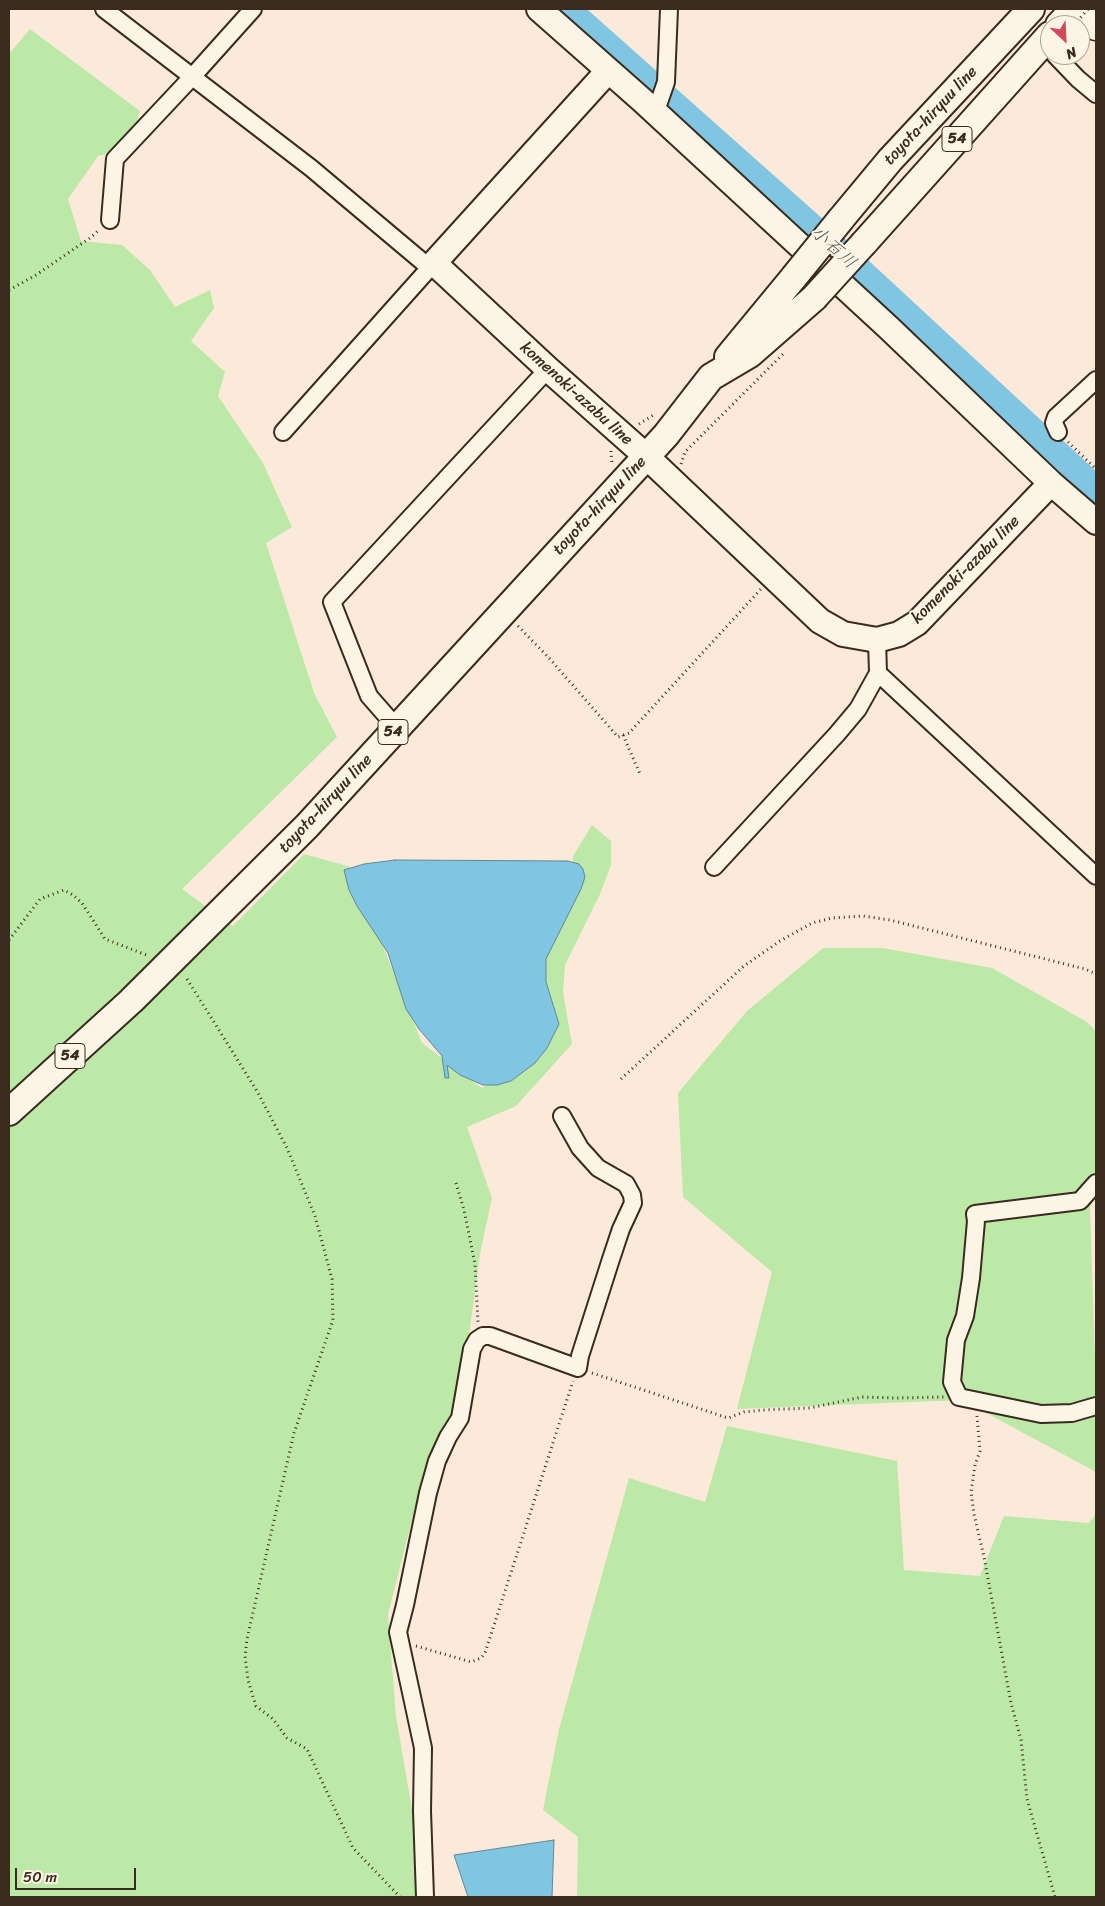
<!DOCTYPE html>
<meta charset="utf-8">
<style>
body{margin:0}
#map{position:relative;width:1105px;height:1906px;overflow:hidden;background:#fbead9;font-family:Sriracha,sans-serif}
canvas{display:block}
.frame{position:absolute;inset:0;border:10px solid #3b2a1e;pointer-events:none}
.north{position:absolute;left:1040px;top:15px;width:50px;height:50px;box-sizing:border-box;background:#fcf5e5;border:1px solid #afa495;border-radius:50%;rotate:155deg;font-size:14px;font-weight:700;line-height:20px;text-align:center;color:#3b2a1e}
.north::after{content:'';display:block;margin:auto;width:18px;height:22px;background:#d1495b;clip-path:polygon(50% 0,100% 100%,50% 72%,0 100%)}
.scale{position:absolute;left:15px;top:1868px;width:121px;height:22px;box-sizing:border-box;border:2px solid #3b2a1e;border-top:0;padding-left:6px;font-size:15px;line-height:18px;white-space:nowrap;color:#3b2a1e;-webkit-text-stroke:4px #fcf5e5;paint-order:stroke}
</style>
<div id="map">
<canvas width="1105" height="1906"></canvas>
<div class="frame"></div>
<div class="north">N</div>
<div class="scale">50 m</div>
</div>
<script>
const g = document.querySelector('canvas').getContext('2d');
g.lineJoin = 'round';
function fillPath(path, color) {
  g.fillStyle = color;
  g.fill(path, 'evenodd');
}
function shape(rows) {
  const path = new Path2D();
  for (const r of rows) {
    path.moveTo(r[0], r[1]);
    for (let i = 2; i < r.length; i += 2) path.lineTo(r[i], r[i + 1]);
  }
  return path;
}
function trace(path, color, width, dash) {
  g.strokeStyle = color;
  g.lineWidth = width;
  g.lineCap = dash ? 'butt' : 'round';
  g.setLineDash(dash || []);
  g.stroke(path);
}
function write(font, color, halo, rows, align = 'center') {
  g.font = font + ' Sriracha,"Klee One",sans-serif';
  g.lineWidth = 4;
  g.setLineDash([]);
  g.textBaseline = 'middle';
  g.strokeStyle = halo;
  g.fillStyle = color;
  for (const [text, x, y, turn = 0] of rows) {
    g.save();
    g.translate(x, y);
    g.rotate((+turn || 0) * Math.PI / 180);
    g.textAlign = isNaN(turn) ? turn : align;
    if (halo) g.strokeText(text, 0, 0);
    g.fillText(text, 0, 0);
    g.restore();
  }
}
const green = shape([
 [30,29,140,111,130,149,98,156,68,199,81,241,122,245,150,270,175,307,210,290,214,308,191,341,225,372,218,396,263,463,292,527,266,543,314,693,337,737,182,889,233,926,304,854,351,867,422,1043,482,1088,523,1060,538,994,549,914,572,882,573,856,592,825,611,841,611,865,600,894,565,965,563,992,572,1044,516,1106,467,1127,492,1198,481,1248,458,1415,428,1457,388,1614,396,1716,427,1897,9,1897,9,54],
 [823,948,883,948,992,968,1087,1022,1096,1031,1096,1195,1090,1207,1096,1390,1096,1472,962,1400,737,1409,772,1272,683,1197,678,1093,747,1011],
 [727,1426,897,1461,904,1570,980,1576,1004,1516,1089,1523,1096,1513,1096,1897,577,1897,578,1837,543,1810,559,1729,629,1478,705,1502]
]);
const water = shape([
 [395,860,568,861,579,864,583,869,585,877,581,889,546,959,546,982,559,1024,547,1048,535,1063,511,1081,497,1085,483,1085,460,1075,447,1065,449,1078,445,1078,442,1056,419,1029,406,1009,388,953,357,906,349,890,344,870,364,864,395,860],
 [554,1840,552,1897,468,1897,454,1855,554,1840]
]);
const river = shape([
 [565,9,836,250,1096,491]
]);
const path = shape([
 [9,290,36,275,90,238,99,230],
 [639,424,655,414],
 [1068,442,1096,469],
 [611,451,612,464],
 [681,464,685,452,783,354],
 [518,626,549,658,618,737,629,733,761,589],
 [623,735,640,774],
 [9,940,40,899,64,890,73,895,82,903,105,939,149,956],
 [187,979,257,1091,287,1148,315,1216,332,1279,333,1320,294,1433,247,1639,245,1656,248,1680,256,1706,273,1719,287,1738,307,1749,353,1848,400,1897],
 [621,1079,744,966,780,941,812,923,832,918,863,916,890,920,1085,969,1096,974],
 [456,1183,464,1210,475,1264,478,1323],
 [592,1373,728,1418,744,1412,763,1410,810,1408,862,1397,896,1398,944,1397],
 [977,1416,980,1451,975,1465,971,1492,974,1514,984,1557,1011,1703,1021,1740,1027,1799,1055,1897],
 [416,1646,471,1662,481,1658,485,1653,573,1381]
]);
const minor = shape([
 [104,9,311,168,424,263,434,263],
 [1055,55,1078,79,1096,94],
 [654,111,658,105,666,82,669,9],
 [110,220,115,159,192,77,253,9],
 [283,432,434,263],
 [1058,432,1054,423,1056,417,1096,380],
 [877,640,878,673,1096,876],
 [397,728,369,696,332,602,548,369],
 [714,867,837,734,858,709,878,673],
 [1096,1183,1080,1201,975,1214,976,1221,971,1278,965,1316,956,1340,952,1382,959,1397,1041,1414,1072,1413,1096,1406],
 [425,1897,422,1811,423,1748,398,1632,405,1605,428,1493,437,1461,448,1437,460,1418,472,1349,477,1340,483,1336,490,1336,578,1368,580,1356,611,1259,621,1229,633,1203,632,1195,626,1184,598,1168,580,1148,562,1116]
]);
const secondary = shape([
 [539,9,642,100,889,328,1051,483,1096,522],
 [608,71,434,263,548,369,646,456,820,621,843,634,877,640,899,634,917,623,1051,483]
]);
const primary = shape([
 [1059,25,1074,9],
 [841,219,890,160,1031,9],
 [864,243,1050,35],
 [728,357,794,277],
 [9,1112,131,1001,307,826,666,435,711,377,750,354,814,298]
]);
const motorway = shape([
 [1081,9,1096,26]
]);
const pathBridge = shape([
 [1074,25,1088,9]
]);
const primaryBridge = shape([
 [794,277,841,219],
 [814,298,864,243]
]);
const shields = [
 [957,139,30],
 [393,732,30],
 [70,1056,30]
];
const shieldNames = [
 ["54",957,139],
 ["54",393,732],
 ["54",70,1056]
];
const streetNames = [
 ["toyota-hiryuu line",931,116,-47],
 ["komenoki-azabu line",576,394,42],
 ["toyota-hiryuu line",600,506,-47],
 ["komenoki-azabu line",966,570,-45],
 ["toyota-hiryuu line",326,804,-47]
];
const waterNames = [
 ["小石川",833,248,42]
];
fillPath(green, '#bce9a7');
fillPath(water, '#80c5e1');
trace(water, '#648793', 1);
trace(river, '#80c5e1', 29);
trace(minor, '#3b2a1e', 20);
trace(secondary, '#3b2a1e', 28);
trace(primary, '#3b2a1e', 30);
trace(motorway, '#3b2a1e', 31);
trace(path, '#3b2a1e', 3, [1, 4]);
trace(minor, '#fcf5e5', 16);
trace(secondary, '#fcf5e5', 24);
trace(primary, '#fcf5e5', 26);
trace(motorway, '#fcf5e5', 28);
trace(primaryBridge, '#3b2a1e', 30, []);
trace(pathBridge, '#3b2a1e', 3, [1, 4]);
trace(primaryBridge, '#fcf5e5', 26);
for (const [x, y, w] of shields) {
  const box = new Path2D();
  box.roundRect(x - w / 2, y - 12.5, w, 25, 4);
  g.fillStyle = '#fcf5e5';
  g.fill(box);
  trace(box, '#3b2a1e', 1);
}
write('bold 15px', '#3b2a1e', null, shieldNames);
write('16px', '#3b2a1e', '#fcf5e5', streetNames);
write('italic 18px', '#505858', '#fcf5e5', waterNames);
</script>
